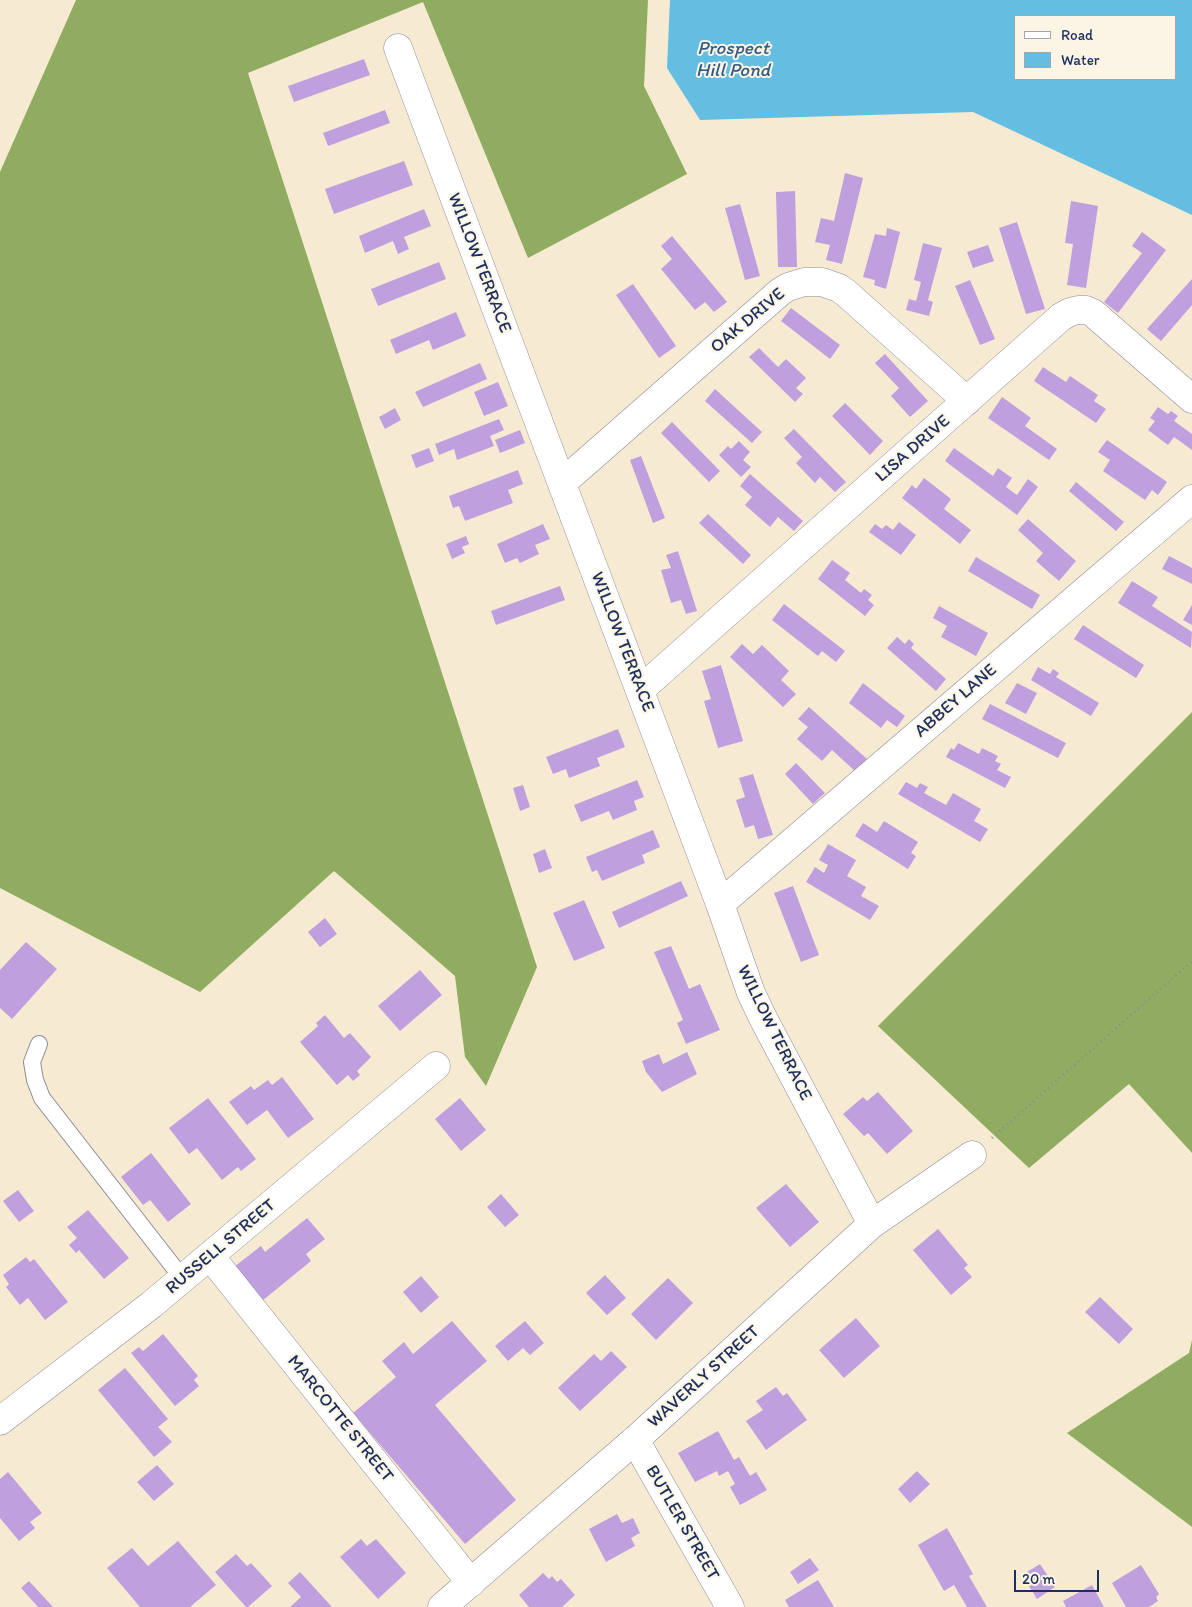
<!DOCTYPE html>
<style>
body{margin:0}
#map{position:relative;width:1192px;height:1607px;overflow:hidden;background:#f7ead2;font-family:Itim,sans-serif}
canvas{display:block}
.legend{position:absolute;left:1014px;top:15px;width:162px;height:65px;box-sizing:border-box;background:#fcf5e5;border:1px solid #a2a6af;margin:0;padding:6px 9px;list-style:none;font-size:15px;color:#1b2f5e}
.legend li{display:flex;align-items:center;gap:10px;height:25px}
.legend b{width:25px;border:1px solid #a2a6af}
.scale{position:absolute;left:1014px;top:1570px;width:85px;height:22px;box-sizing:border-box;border:2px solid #1b2f5e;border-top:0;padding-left:6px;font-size:15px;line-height:18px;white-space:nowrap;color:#1b2f5e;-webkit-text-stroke:4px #fcf5e5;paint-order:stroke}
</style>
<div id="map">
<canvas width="1192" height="1607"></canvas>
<ul class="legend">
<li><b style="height:6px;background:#fff"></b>Road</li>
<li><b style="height:14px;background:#63bee1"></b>Water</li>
</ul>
<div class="scale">20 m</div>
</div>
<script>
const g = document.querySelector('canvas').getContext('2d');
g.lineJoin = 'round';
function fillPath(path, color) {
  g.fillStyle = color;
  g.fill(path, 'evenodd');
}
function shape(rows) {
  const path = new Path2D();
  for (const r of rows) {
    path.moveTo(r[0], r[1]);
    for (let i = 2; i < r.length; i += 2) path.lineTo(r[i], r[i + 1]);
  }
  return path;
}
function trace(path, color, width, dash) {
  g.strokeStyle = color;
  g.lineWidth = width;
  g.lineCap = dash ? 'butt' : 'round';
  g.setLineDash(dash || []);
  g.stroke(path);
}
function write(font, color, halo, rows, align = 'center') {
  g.font = font + ' Itim,sans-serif';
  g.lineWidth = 4;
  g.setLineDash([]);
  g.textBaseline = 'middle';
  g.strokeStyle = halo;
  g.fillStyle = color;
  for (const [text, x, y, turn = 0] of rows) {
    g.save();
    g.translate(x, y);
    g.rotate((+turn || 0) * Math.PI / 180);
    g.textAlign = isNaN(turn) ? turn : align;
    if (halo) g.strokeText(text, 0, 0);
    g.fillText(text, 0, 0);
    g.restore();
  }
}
const forest = shape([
 [76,0,648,0,644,86,687,174,528,258,423,2,248,73,537,967,486,1086,465,1057,455,976,334,871,200,992,0,888,0,172],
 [1192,712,1192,1153,1129,1084,1029,1168,878,1026],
 [1192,1340,1192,1527,1067,1433,1189,1353]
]);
const water = shape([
 [670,0,1192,0,1192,215,973,112,700,120,667,68],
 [1016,16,1176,16,1176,79,1016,79]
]);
const building = shape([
 [364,59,370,75,294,102,288,86],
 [385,110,390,123,328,146,323,133],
 [404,161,413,185,334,214,325,189],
 [845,173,863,178,842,264,826,260,830,245,815,242,821,218,834,221],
 [795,191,797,267,778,267,776,192],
 [1071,201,1098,206,1086,288,1067,285,1073,244,1065,243],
 [740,204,760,276,745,280,725,208],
 [424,209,431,226,404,237,409,249,398,254,393,241,365,253,359,236],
 [1017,222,1045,309,1026,314,999,228],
 [887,228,900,232,886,289,874,285,875,280,863,277,875,234,886,236],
 [1142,232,1166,250,1118,313,1104,302,1142,253,1132,246],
 [672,236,727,302,714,312,705,302,695,310,661,269,672,259,661,246],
 [923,243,942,248,928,300,933,302,929,316,906,310,909,299,916,301,921,282,914,280],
 [988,245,994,261,973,268,967,252],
 [439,262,446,279,378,306,371,289],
 [1192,279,1192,305,1161,341,1147,329],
 [970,280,995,339,980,345,955,286],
 [633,284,676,346,659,358,616,295],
 [791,308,840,345,830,359,781,321],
 [456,312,466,336,433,350,429,340,396,354,390,340],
 [759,348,778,367,786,359,806,378,796,388,803,394,795,402,749,357],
 [885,354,928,401,910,417,891,396,899,388,875,363],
 [480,363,487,379,423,407,415,392],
 [1043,367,1066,382,1070,376,1098,395,1094,401,1106,409,1096,423,1034,381],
 [498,382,508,406,484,416,474,392],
 [715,389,762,432,752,443,705,401],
 [1002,397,1031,418,1025,426,1057,449,1049,460,988,418],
 [845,403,883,441,870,455,832,416],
 [1158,407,1168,414,1171,411,1178,416,1174,421,1192,434,1192,450,1174,437,1168,445,1148,430,1155,421,1150,418],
 [395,408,401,420,385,429,379,417],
 [499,419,504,430,490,436,494,446,457,460,454,449,439,455,435,444],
 [672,422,720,471,709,482,661,433],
 [794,429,846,482,835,492,820,477,815,483,796,463,802,457,784,438],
 [520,430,525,443,500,453,495,440],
 [1107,440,1167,482,1158,495,1152,490,1145,500,1103,471,1110,460,1098,452],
 [739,441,750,452,743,460,751,467,741,477,719,455,728,446,731,449],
 [429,448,434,461,416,468,411,455],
 [954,448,993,476,998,468,1012,478,1006,487,1017,495,1028,479,1038,487,1017,515,945,461],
 [641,456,665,518,653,523,630,460],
 [518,470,523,484,508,490,513,503,465,521,459,506,453,508,449,496],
 [750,474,803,521,794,531,778,517,770,527,745,505,752,497,740,486],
 [924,478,951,499,944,509,971,530,960,544,902,498,912,485,916,489],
 [1076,482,1124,522,1116,531,1069,491],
 [708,514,751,555,743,564,699,523],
 [1028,519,1076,561,1059,581,1036,561,1043,553,1018,530],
 [899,522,916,535,901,555,869,532,875,524,882,529,886,525,893,530],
 [543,524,550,539,535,545,539,554,520,563,517,558,505,563,497,544],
 [466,536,469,544,462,547,465,553,452,559,446,544],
 [678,551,697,611,686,614,681,600,671,603,661,570,671,568,666,555],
 [1169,556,1192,568,1192,584,1162,569],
 [976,557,1040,595,1032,609,968,571],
 [832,560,850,573,845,580,861,593,864,589,872,595,868,600,874,605,865,616,818,579],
 [1132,581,1158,597,1152,606,1192,632,1191,648,1118,603],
 [560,586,565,600,496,625,491,611],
 [784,604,845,651,836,662,822,651,818,656,772,620],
 [1192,605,1192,625,1183,620],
 [939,606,988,633,976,656,941,637,947,626,933,618],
 [1083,625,1144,665,1136,678,1074,639],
 [897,637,905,644,909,639,914,644,911,648,946,679,936,691,887,648],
 [742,644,753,654,762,645,789,671,781,680,796,694,783,707,730,657],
 [721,665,743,741,718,748,704,701,711,699,702,671],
 [1038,667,1050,674,1053,669,1059,673,1056,677,1099,703,1091,716,1031,680],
 [863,683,905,716,897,727,887,720,881,728,849,703],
 [1017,683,1037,693,1026,714,1005,703],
 [990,704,1066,743,1058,758,982,719],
 [809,707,867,759,856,772,832,750,822,761,797,739,808,727,798,719],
 [618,729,625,747,597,758,600,766,569,778,566,769,553,774,546,757],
 [958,743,979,754,982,748,998,756,995,761,1001,764,997,770,1011,777,1005,788,946,757,951,748,954,750],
 [796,763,825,793,813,804,785,774],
 [753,774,773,835,758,839,754,825,745,828,736,800,745,797,739,778],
 [637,780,644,797,634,801,637,810,613,820,609,811,581,822,574,805],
 [906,782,917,788,920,783,928,787,924,793,946,805,953,793,981,809,974,821,988,829,980,842,898,794],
 [523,785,530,807,520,811,513,788],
 [884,821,918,842,911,853,916,856,908,869,855,836,863,823,877,832],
 [653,830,660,847,642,855,645,863,602,881,597,870,592,872,586,857],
 [828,844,856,860,847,876,866,887,861,896,879,906,870,920,806,882,815,867,824,873,828,865,819,860],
 [545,849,552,868,539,873,533,854],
 [681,881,688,896,619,928,612,912],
 [793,886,819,955,801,962,774,893],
 [584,900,605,948,574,961,553,913],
 [325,918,337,934,320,947,308,932],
 [26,942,57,969,12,1019,0,1008,0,970],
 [671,946,689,989,700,984,720,1030,686,1044,677,1023,683,1020,654,952],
 [420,970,442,995,400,1031,378,1006],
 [325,1015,344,1038,350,1033,371,1057,357,1071,360,1075,353,1081,348,1075,337,1085,300,1042,318,1026,316,1023],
 [687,1052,697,1074,662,1092,646,1072,642,1061,659,1054,663,1064],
 [282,1077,314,1119,288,1138,267,1110,247,1125,229,1102,251,1086,254,1090,268,1080,272,1085],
 [878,1092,913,1131,887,1154,868,1133,864,1136,843,1114,863,1097,867,1101],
 [208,1098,256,1159,241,1171,238,1167,222,1180,197,1148,189,1154,169,1128],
 [460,1098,486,1130,461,1151,435,1119],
 [151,1153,191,1204,168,1222,150,1200,143,1205,121,1177],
 [786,1184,819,1222,790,1247,756,1208],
 [18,1190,34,1211,19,1222,3,1201],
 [501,1194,519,1215,505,1227,487,1207],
 [88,1210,129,1258,104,1279,79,1250,76,1253,69,1245,77,1238,67,1227],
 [307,1218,325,1239,306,1254,311,1261,262,1301,234,1267,261,1246,265,1252],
 [938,1229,968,1265,964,1268,972,1277,951,1295,913,1250],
 [26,1257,30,1262,34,1259,68,1302,45,1320,28,1298,20,1305,6,1287,9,1284,3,1275],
 [605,1275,626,1298,607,1315,586,1293],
 [421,1276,439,1297,421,1313,403,1292],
 [668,1278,693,1303,656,1340,631,1314],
 [1100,1297,1133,1329,1119,1344,1085,1312],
 [856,1318,880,1346,844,1378,819,1350],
 [452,1321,487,1361,435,1405,516,1500,465,1544,353,1413,396,1377,382,1361,404,1342,413,1354],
 [525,1321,544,1343,530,1355,523,1348,508,1361,495,1346],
 [163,1334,198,1376,194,1380,199,1386,175,1406,131,1353,139,1347,143,1351],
 [611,1351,627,1367,580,1411,558,1388,594,1354,601,1361],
 [125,1368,168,1419,158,1427,172,1442,154,1457,98,1390],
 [776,1387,783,1396,787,1393,807,1420,766,1450,746,1421,763,1410,756,1401],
 [718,1431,734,1460,739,1457,750,1476,756,1472,767,1490,740,1505,730,1487,735,1484,728,1471,719,1476,717,1471,695,1482,678,1453],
 [157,1465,174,1484,154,1501,137,1482],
 [917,1471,930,1484,910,1503,898,1489],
 [8,1472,42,1513,30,1522,35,1528,19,1541,0,1518,0,1479],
 [617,1514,622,1523,633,1518,640,1533,631,1538,635,1546,606,1562,589,1529],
 [947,1528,973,1574,969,1576,987,1607,967,1607,954,1585,944,1591,918,1545],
 [361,1539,367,1546,376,1539,406,1573,378,1599,340,1557],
 [178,1541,216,1585,190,1607,140,1607,107,1568,132,1548,148,1566],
 [236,1554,247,1566,251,1563,272,1586,248,1607,246,1607,215,1572],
 [810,1558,819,1570,798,1584,790,1572],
 [1040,1564,1055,1587,1037,1599,1022,1575],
 [1141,1565,1159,1594,1156,1597,1158,1601,1149,1607,1126,1607,1112,1583],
 [300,1572,332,1607,290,1607,301,1597,288,1583],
 [543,1573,549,1579,552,1576,557,1582,561,1579,575,1595,562,1607,529,1607,519,1595],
 [818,1580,834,1607,789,1607,785,1600],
 [29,1581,53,1607,38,1607,21,1588],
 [1092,1585,1104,1607,1066,1607,1063,1601]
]);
const path = shape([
 [992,1138,1192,961]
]);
const lane = shape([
 [39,1044,32,1062,35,1080,42,1098,183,1279]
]);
const street = shape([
 [398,48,720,904,751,993,764,1020,872,1224],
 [562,483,780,292,788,287,804,282,822,282,839,288,846,293,967,401],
 [640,690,1061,317,1070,312,1078,310,1086,310,1093,313,1192,399],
 [720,904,1192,499],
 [210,1256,471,1583],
 [0,1421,151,1305,436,1066],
 [635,1440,730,1607],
 [442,1607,635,1440,872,1224,972,1155]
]);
const streetNames = [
 ["WILLOW TERRACE",479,263,69],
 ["OAK DRIVE",748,321,-40],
 ["LISA DRIVE",913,449,-41],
 ["WILLOW TERRACE",622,642,69],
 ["ABBEY LANE",956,701,-41],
 ["WILLOW TERRACE",774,1033,64],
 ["RUSSELL STREET",221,1247,-40],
 ["WAVERLY STREET",704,1377,-42],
 ["MARCOTTE STREET",340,1419,51],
 ["BUTLER STREET",682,1523,60]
];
const waterNames = [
 ["Prospect",733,49],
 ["Hill Pond",733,71]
];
fillPath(forest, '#8fac60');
fillPath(water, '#63bee1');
fillPath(building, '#c09fdf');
trace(lane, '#898c98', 18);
trace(street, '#898c98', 29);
trace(path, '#898c98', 3, [1, 4]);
trace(lane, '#fff', 16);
trace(street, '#fff', 28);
write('18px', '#1b2f5e', '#fcf5e5', streetNames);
write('italic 19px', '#315a85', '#fcf5e5', waterNames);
</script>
